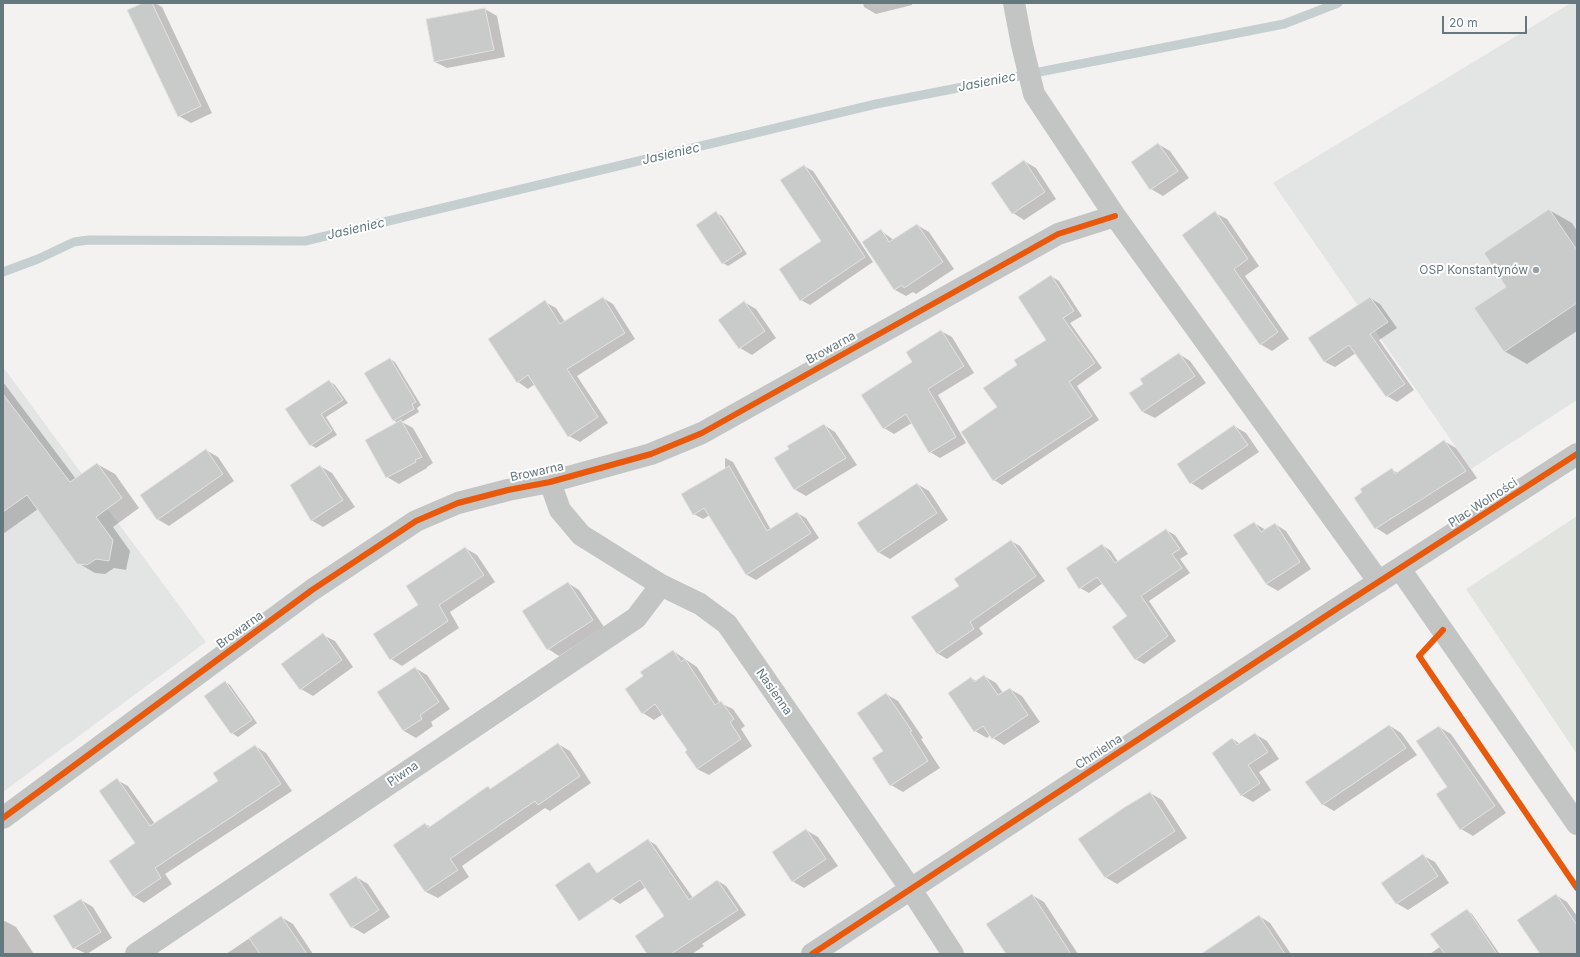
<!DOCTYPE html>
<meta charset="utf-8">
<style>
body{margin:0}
#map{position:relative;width:1580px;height:957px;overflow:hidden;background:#f3f2f1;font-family:Inter,sans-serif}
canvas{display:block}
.frame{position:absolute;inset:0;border:4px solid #65777f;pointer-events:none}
.scale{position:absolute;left:1442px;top:16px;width:85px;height:18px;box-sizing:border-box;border:2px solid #65777f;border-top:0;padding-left:5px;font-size:12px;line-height:14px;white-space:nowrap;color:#65777f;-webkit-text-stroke:3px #fff;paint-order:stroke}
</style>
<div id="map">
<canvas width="1580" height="957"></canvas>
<div class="frame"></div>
<div class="scale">20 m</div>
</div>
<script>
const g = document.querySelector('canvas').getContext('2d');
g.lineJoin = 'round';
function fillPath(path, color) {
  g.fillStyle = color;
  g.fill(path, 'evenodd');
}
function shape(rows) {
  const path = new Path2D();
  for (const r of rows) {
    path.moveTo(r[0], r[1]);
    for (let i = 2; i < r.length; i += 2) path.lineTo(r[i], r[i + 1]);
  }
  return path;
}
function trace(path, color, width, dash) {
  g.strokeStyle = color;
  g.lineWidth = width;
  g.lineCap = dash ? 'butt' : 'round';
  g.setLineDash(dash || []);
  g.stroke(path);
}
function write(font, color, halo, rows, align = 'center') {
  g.font = font + ' Inter,sans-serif';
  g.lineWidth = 4;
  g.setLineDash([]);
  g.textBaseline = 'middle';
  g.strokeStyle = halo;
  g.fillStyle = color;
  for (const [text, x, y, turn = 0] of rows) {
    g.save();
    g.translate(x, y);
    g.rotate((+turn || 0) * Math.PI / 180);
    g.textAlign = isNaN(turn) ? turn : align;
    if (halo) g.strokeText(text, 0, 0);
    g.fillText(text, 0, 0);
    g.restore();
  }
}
const built = shape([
 [1571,3,1577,3,1577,400,1471,469,1273,183],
 [3,367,206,642,3,792]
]);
const green = shape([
 [1577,516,1577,754,1466,589]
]);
const shadow = shape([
 [145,3,155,3,162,7,212,113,191,123,179,116],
 [863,3,912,3,912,5,876,14,864,7],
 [485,9,497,16,505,57,447,68,435,62],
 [1158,144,1170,151,1189,178,1163,196,1151,189,1132,163],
 [1024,161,1036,168,1056,199,1024,220,1013,213],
 [804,166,813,171,873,262,810,305,801,300,822,242],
 [1549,210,1572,223,1577,231,1577,331,1527,364,1504,351,1508,287],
 [716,213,722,216,747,254,728,266,723,263],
 [1215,213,1227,219,1259,266,1245,276,1289,339,1272,351,1260,344,1183,235],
 [917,225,929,232,954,269,916,294,913,292,906,296,895,290,881,231,894,240],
 [1051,276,1059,281,1082,316,1070,323,1102,368,1077,386,1099,420,1002,485,994,480,998,408,1019,366,1047,340],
 [603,298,613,304,635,339,577,376,608,423,580,442,569,436,535,384,528,389,518,382,545,302,556,308,565,322],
 [1370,298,1380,304,1397,328,1379,340,1414,390,1397,402,1387,396,1356,353,1335,367,1325,362,1310,338],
 [744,302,756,309,776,338,752,355,740,348],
 [941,331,952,337,974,373,938,395,966,443,940,458,930,452,912,423,894,434,884,428],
 [1179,354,1190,361,1206,383,1155,418,1143,412,1130,393,1144,384],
 [390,359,395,362,421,405,417,408,419,412,402,422,413,428,433,463,427,467,427,468,399,484,387,477,398,423,393,420],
 [329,381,335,385,348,403,326,417,337,435,316,448,311,445],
 [3,382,76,479,97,464,115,474,139,508,113,527,130,551,126,570,114,568,105,574,95,573,78,563,38,509,3,534],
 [824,425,835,432,857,465,806,496,794,489,790,450],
 [1234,426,1246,433,1259,452,1202,490,1191,483],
 [1444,441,1456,448,1477,478,1387,535,1376,528,1392,470,1398,473],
 [206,450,218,457,234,481,169,526,157,519],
 [725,458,733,462,771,530,797,513,806,518,819,538,756,580,747,575,710,515,703,519,694,514,725,470],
 [320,466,332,473,355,507,323,527,311,520],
 [917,484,929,491,948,520,890,559,878,552],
 [1254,523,1266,530,1275,524,1286,531,1311,569,1278,591,1266,584],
 [1166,530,1175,535,1188,554,1180,559,1190,573,1149,601,1176,641,1144,664,1135,659,1128,617,1103,583,1089,593,1080,588,1102,545,1111,551,1118,562],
 [1011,541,1020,546,1045,581,979,628,983,634,947,659,937,653,960,586],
 [465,548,477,555,495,582,450,612,459,628,402,666,391,659,419,606],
 [568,583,579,590,604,627,559,656,548,649],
 [323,635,335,641,353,667,313,696,301,689,282,664],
 [673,651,697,667,720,703,733,709,745,726,741,729,752,746,709,775,697,769,689,750,663,714,654,720,643,713,644,676],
 [415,668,427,675,450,709,431,722,433,726,416,738,404,731,379,693],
 [984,676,996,683,1003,693,1010,689,1022,696,1040,722,1004,745,993,738,990,735,987,738,975,731,971,678,976,681],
 [225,682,230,685,257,723,238,737,232,733,206,696],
 [886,694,898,701,923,738,921,739,940,768,903,792,891,785,884,751],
 [1390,726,1401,733,1417,755,1334,811,1322,804],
 [1439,727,1451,734,1506,813,1473,836,1461,829,1448,787],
 [1255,734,1267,741,1279,759,1259,772,1271,790,1253,802,1241,795,1233,739,1240,744],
 [558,744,570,751,591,783,550,811,545,808,462,866,469,877,438,898,426,892,394,846,425,824,431,827,488,787,491,789],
 [255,746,266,753,292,791,165,874,172,884,144,903,133,896,137,843,117,780,128,786,155,824,219,781],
 [1150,793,1162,800,1187,838,1117,884,1105,877],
 [806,830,818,837,838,866,804,888,792,881],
 [648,840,656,845,693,898,718,881,726,886,746,915,702,944,704,946,692,954,649,954,666,917,646,887,620,904,612,899],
 [1424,856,1435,862,1449,883,1408,910,1396,903],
 [356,877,368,884,390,917,364,934,352,927],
 [1032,895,1044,902,1078,954,1007,954],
 [1556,895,1567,902,1577,916,1577,954,1541,954],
 [81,900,93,907,112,938,87,954,74,948],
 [1467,910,1472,914,1499,953,1497,954,1430,954,1441,946],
 [1259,916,1270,923,1291,954,1216,954],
 [281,917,293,924,313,954,226,954],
 [5,921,16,927,34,954,3,954,3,922]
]);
const stream = shape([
 [3,272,38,259,74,242,88,240,305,241,876,104,1284,24,1338,3]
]);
const building = shape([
 [143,3,152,3,201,106,178,117,127,10,143,3],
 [485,8,494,50,434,62,426,19,485,8],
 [1158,143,1178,171,1150,190,1131,162,1158,143],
 [1024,160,1045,192,1012,214,991,183,1024,160],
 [804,165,865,257,800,301,779,269,821,241,780,180,804,165],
 [1549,209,1577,250,1577,303,1504,352,1474,308,1506,287,1484,253,1549,209],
 [716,211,742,251,722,264,696,225,716,211],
 [1215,211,1248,259,1234,269,1278,332,1260,345,1182,235,1215,211],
 [917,224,943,262,904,288,902,285,894,290,862,242,881,229,889,242,917,224],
 [1051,275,1074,311,1063,318,1095,363,1069,382,1092,416,993,481,961,432,997,407,983,388,1017,365,1014,360,1046,340,1018,297,1051,275],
 [603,297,625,333,567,369,598,417,568,437,528,375,517,383,488,339,545,300,560,324,603,297],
 [1370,297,1388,322,1370,334,1405,384,1386,397,1349,345,1324,362,1308,338,1370,297],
 [744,301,765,331,739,349,718,320,744,301],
 [941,330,964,366,928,389,956,437,929,453,906,414,883,429,861,395,912,362,906,352,941,330],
 [1179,353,1195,376,1142,412,1129,393,1143,384,1140,379,1179,353],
 [390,358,416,402,412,404,414,409,393,421,364,373,390,358],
 [329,380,343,400,321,414,332,431,310,446,285,409,329,380],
 [3,394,70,482,97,463,122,498,96,517,113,540,109,561,96,559,87,565,77,564,27,495,3,512,3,394],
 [401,420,422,457,415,460,416,462,386,478,365,440,401,420],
 [824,424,846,458,794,490,774,458,789,449,787,446,824,424],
 [1234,425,1248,445,1190,484,1177,464,1234,425],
 [1444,440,1466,471,1375,529,1354,498,1362,492,1360,489,1392,468,1395,474,1444,440],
 [206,449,223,474,157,520,140,495,206,449],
 [320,465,343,500,311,521,290,485,320,465],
 [729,466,767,531,797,512,811,533,746,575,704,508,693,515,681,494,729,466],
 [917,483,937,513,878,553,857,523,917,483],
 [1254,522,1261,532,1275,523,1300,562,1266,584,1233,535,1254,522],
 [1166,529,1180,549,1172,554,1182,568,1141,596,1168,636,1135,660,1112,627,1127,616,1097,577,1079,589,1066,568,1102,544,1115,563,1166,529],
 [1011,540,1036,576,970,622,974,629,937,654,911,617,959,586,954,579,1011,540],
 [465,547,484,575,439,605,448,621,390,660,373,634,418,605,406,586,465,547],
 [568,582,593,620,547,650,522,611,568,582],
 [323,633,342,660,300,690,281,664,323,633],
 [673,650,681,662,685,659,715,705,721,701,734,719,730,722,741,739,697,769,685,752,687,750,655,704,642,714,625,689,643,676,640,672,673,650],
 [415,667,439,702,420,715,422,719,403,731,377,692,415,667],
 [984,675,998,695,1010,688,1028,715,992,739,983,726,974,732,948,693,971,677,974,682,984,675],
 [225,681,252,720,231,734,204,696,225,681],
 [886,693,912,731,910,732,928,761,890,786,872,758,883,751,857,713,886,693],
 [1389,725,1406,748,1322,805,1305,782,1389,725],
 [1439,726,1495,806,1460,830,1436,794,1447,787,1416,741,1439,726],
 [1255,733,1268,752,1248,765,1260,783,1241,796,1212,753,1232,738,1237,745,1255,733],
 [558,743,580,776,538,805,535,801,450,859,458,870,425,892,393,845,425,823,428,828,488,786,490,789,558,743],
 [255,745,281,784,155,868,161,878,133,897,109,861,135,843,99,791,117,778,150,826,218,781,213,773,255,745],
 [1150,792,1175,831,1105,878,1078,839,1125,807,1150,792],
 [806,829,826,859,792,882,772,852,806,829],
 [648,839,689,900,717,880,738,910,671,954,647,954,635,936,664,916,640,880,579,921,555,885,589,862,597,873,648,839],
 [1423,854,1438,876,1396,904,1381,883,1423,854],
 [356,876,379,910,351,928,329,894,356,876],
 [1032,894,1071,954,1006,954,986,924,1032,894],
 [1556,894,1577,925,1577,954,1540,954,1517,920,1556,894],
 [81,899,101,932,73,949,53,916,81,899],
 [1467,909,1497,954,1445,954,1430,934,1467,909],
 [1259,915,1285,954,1201,954,1259,915],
 [281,916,307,954,260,954,249,938,281,916]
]);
const street = shape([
 [1014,3,1022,45,1034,94,1115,216,1379,582],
 [550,482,560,510,581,535,661,585,700,604,727,624,910,888,953,954],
 [1400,569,1577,824],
 [3,818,312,590,416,521,458,503,508,490,550,482,651,454,702,433,1058,234,1115,216],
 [136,954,636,618,661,585],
 [812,954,1338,608,1577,454]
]);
const cycleway = shape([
 [1443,630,1419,656,1577,888],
 [3,818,312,590,416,521,458,503,508,490,550,482,651,454,702,433,1058,234,1115,216],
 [812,954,1338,608,1577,454]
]);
const markers = [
 [1536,270,4,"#97a2a7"]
];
const poiNames = [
 ["OSP Konstantynów",1528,270]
];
const streetNames = [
 ["Browarna",831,348,-29],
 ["Browarna",537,472,-12],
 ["Plac Wolności",1483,503,-33],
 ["Browarna",240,630,-36],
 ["Nasienna",774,692,55],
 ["Chmielna",1099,752,-33],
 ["Piwna",403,774,-34]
];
const waterNames = [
 ["Jasieniec",987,82,-11],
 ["Jasieniec",671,154,-13],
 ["Jasieniec",356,229,-13]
];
fillPath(built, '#e3e4e4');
fillPath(green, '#e2e4df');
fillPath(shadow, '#0003');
trace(stream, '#c5cfd0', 9);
fillPath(building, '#c9caca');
trace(building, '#e2e2e1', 1);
trace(street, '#c3c5c5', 22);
trace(cycleway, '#e8590c', 6);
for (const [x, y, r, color] of markers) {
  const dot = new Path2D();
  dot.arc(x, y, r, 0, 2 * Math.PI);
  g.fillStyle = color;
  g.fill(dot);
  trace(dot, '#fff', 1.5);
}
write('12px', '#65777f', '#fff', poiNames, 'right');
write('12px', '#65777f', '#fff', streetNames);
write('italic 13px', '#61797d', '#fff', waterNames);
</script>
